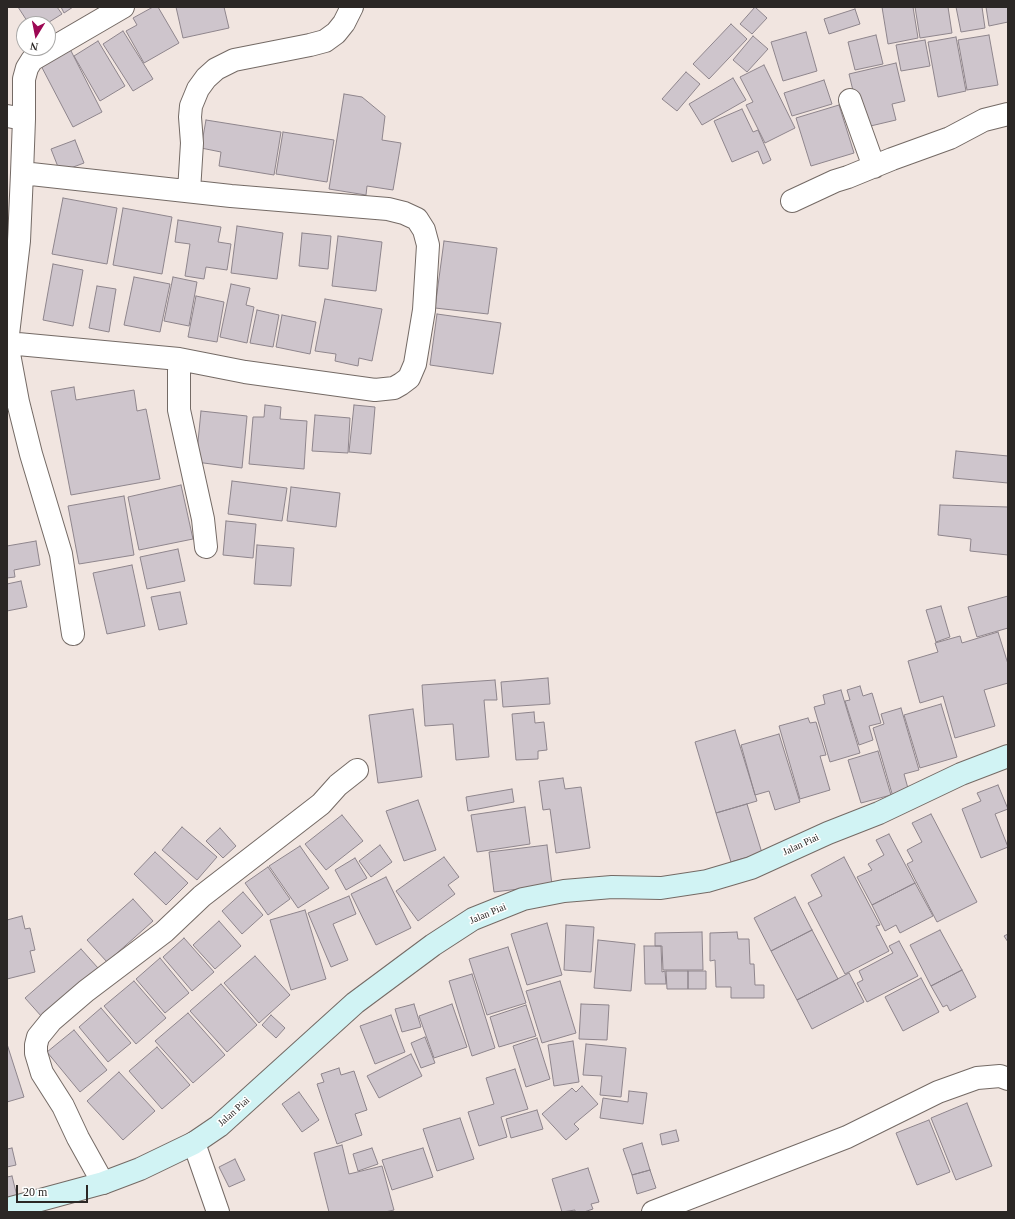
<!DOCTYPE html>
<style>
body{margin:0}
#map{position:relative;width:1015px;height:1219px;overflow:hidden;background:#f1e5e0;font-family:"Times New Roman",serif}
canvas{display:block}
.frame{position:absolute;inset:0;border:8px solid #2b2725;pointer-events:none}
.north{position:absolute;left:16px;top:16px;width:40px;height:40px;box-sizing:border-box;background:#fff;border:1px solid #aaa9a8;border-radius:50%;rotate:190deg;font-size:11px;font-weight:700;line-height:16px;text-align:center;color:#2b2725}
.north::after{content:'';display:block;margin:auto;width:14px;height:18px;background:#9d0854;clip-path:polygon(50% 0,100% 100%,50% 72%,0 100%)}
.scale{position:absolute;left:16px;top:1185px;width:72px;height:18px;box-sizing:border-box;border:2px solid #2b2725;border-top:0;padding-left:5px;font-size:12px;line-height:14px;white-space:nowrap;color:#2b2725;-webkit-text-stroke:3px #fff;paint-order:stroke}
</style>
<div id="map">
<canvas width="1015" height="1219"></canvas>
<div class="frame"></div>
<div class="north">N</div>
<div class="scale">20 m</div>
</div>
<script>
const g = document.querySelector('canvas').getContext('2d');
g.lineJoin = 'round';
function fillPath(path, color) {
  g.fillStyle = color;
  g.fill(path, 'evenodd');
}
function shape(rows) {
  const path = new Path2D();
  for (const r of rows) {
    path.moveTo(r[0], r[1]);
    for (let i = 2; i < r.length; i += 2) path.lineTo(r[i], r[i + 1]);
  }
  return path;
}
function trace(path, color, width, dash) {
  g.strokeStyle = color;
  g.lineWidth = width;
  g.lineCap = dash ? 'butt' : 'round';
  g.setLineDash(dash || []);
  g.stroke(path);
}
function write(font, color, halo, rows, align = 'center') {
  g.font = font + ' "Times New Roman",serif';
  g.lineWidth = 3;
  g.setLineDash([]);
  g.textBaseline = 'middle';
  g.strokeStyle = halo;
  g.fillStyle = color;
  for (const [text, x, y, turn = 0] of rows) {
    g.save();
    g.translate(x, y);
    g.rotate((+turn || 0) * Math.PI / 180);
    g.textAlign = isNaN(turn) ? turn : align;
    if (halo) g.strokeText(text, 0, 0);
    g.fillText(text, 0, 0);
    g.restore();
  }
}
const building = shape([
 [18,7,57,7,62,14,46,24,29,24,18,7],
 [61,7,73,7,64,13,61,7],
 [153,7,158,7,179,43,144,63,126,31,137,25,133,18,153,7],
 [176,7,224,7,229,28,183,38,176,7],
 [755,7,767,18,752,34,740,24,755,7],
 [882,7,913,7,918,38,888,44,882,7],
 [915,7,948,7,952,33,920,38,915,7],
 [956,7,982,7,985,28,961,32,956,7],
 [986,7,1008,7,1008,22,989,26,986,7],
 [855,9,860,24,829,34,824,19,855,9],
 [731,24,747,39,709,79,693,64,731,24],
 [123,31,153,79,133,91,103,44,123,31],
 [806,32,817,71,783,81,771,42,806,32],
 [876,35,883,64,855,70,848,42,876,35],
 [989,35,998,85,967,90,958,40,989,35],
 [753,36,768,49,747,72,733,60,753,36],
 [956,37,966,91,938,97,928,42,956,37],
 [925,40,930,66,901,71,896,45,925,40],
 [98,41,125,86,100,101,74,56,98,41],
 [68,45,102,112,73,127,38,60,68,45],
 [896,63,905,101,892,104,896,120,862,128,849,74,896,63],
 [764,65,795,128,765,143,746,105,753,102,740,77,764,65],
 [686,72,700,84,677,111,662,99,686,72],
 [733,78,746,100,702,125,689,104,733,78],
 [824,80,832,104,792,116,784,93,824,80],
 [344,94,362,97,385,116,382,140,401,143,393,190,367,186,366,195,329,189,344,94],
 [839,105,854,153,811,166,796,118,839,105],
 [742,109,753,132,758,130,771,160,763,164,758,151,732,162,714,121,742,109],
 [206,120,281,132,274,175,219,166,221,152,201,148,206,120],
 [283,132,334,140,327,182,276,174,283,132],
 [75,140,84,163,60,172,51,149,75,140],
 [63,198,117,208,107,264,52,254,63,198],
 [123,208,172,217,162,274,113,265,123,208],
 [178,220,221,227,218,242,231,244,227,270,206,267,204,279,185,276,190,244,175,242,178,220],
 [237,226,283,233,277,279,231,273,237,226],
 [302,233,331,236,328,269,299,266,302,233],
 [338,236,382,242,376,291,332,286,338,236],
 [444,241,497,248,488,314,435,308,444,241],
 [53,264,83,270,73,326,43,320,53,264],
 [134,277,170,284,160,332,124,325,134,277],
 [173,277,197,282,189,326,164,321,173,277],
 [231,284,250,288,246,305,254,307,247,343,220,337,231,284],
 [97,286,116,289,109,332,89,328,97,286],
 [196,296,224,302,217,342,188,337,196,296],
 [325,299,382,309,372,361,359,358,358,366,335,361,336,354,315,351,325,299],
 [257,310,279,315,273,347,250,343,257,310],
 [437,314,501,323,493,374,430,365,437,314],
 [282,315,316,322,310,354,276,347,282,315],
 [74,387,76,400,134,390,137,411,146,409,160,479,71,495,51,391,74,387],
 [265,405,281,407,280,419,307,421,304,469,249,464,253,417,264,417,265,405],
 [354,405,375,407,371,454,349,452,354,405],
 [201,411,247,416,242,468,196,462,201,411],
 [315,415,350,418,348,453,312,451,315,415],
 [956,451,1008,456,1008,483,953,478,956,451],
 [232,481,287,488,282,521,228,514,232,481],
 [181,485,193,539,139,550,128,497,181,485],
 [291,487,340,493,336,527,287,521,291,487],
 [124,496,134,555,79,564,68,506,124,496],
 [940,505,1008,507,1008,555,970,551,971,539,938,535,940,505],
 [226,521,256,524,253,558,223,555,226,521],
 [36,541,40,565,14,570,15,577,7,578,7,546,36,541],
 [257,545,294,548,291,586,254,584,257,545],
 [178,549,185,581,147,589,140,557,178,549],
 [132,565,145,626,107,634,93,573,132,565],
 [21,581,27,607,7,611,7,584,21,581],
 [180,592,187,624,159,630,151,597,180,592],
 [1008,596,1008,628,977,637,968,607,1008,596],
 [941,606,950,637,936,642,926,610,941,606],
 [998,632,1008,664,1008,683,984,690,995,726,955,738,943,696,920,703,908,661,938,652,935,643,960,636,962,643,998,632],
 [548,678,550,704,503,707,501,682,548,678],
 [495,680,497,700,484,700,489,757,456,760,453,724,425,726,422,685,495,680],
 [860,686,863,696,872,693,881,723,869,726,873,740,859,745,845,701,850,700,847,690,860,686],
 [841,690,860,753,830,762,814,707,825,704,823,695,841,690],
 [941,704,957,757,920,768,904,715,941,704],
 [901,708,919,770,904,774,909,792,893,797,873,728,884,724,881,714,901,708],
 [413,709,422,777,378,783,369,715,413,709],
 [534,712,535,723,544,722,547,750,538,751,538,759,516,760,512,714,534,712],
 [808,718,810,723,816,722,826,755,820,756,830,790,800,799,779,726,808,718],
 [735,730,757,801,716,813,695,742,735,730],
 [779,734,800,802,775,810,769,791,755,795,741,745,779,734],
 [878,751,891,795,861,803,848,760,878,751],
 [563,778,565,789,581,787,590,848,556,853,550,809,543,810,539,781,563,778],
 [998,785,1008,809,995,814,1008,847,981,858,962,809,981,801,977,793,998,785],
 [512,789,514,802,468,811,466,797,512,789],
 [418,800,436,850,404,861,386,811,418,800],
 [747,804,762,853,731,862,716,813,747,804],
 [525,807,530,844,477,852,471,815,525,807],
 [931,814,977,902,937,922,907,864,913,861,907,850,922,842,912,823,931,814],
 [342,815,363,841,326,870,305,844,342,815],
 [182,827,217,857,197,880,162,850,182,827],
 [220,828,236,846,223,858,206,841,220,828],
 [889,834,915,883,872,905,857,877,872,870,868,864,884,855,876,840,889,834],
 [380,845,392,862,371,877,359,861,380,845],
 [547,845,552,885,494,892,489,852,547,845],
 [300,846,329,888,298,908,269,866,300,846],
 [155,852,188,883,166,905,134,874,155,852],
 [444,857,459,877,448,885,455,894,418,921,396,891,444,857],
 [844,857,880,925,876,926,889,951,845,974,808,903,822,896,811,875,844,857],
 [355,858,367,878,346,890,335,870,355,858],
 [268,867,290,899,268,915,245,883,268,867],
 [386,877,411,928,376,945,351,894,386,877],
 [915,883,933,916,900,933,896,925,885,931,872,905,915,883],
 [243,892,263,915,242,934,222,911,243,892],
 [349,896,356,914,333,924,348,960,331,967,308,913,349,896],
 [795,897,812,930,771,951,754,918,795,897],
 [133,899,153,921,107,962,87,940,133,899],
 [305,910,326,979,291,990,270,920,305,910],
 [22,916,25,929,30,928,35,950,30,951,35,972,7,979,7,920,22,916],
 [219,921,241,946,215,969,193,945,219,921],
 [547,923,562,975,527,985,511,934,547,923],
 [566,925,594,927,591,972,564,970,566,925],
 [812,930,838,979,797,1000,771,951,812,930],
 [940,930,962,970,931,986,910,945,940,930],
 [702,932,703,970,663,970,662,946,655,946,655,933,702,932],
 [737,932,738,939,749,939,750,964,754,964,755,985,764,985,764,998,731,998,731,987,716,987,715,960,710,961,710,933,737,932],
 [1008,934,1008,942,1004,936,1008,934],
 [184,938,214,972,192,991,163,957,184,938],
 [598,940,635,944,631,991,594,988,598,940],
 [899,941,918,976,867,1002,857,983,863,980,859,971,893,953,889,946,899,941],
 [644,946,661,946,662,972,665,971,666,984,645,984,644,946],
 [508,947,526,1003,487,1015,469,959,508,947],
 [81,949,98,968,42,1017,25,998,81,949],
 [255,956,290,995,259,1023,224,983,255,956],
 [160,958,189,993,165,1013,136,979,160,958],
 [962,970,976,997,950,1011,947,1005,943,1007,931,986,962,970],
 [666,971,688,971,688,989,667,989,666,971],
 [688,971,706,971,706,989,688,989,688,971],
 [849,973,864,1002,812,1029,797,1000,849,973],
 [472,974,495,1048,472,1056,449,981,472,974],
 [921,978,939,1012,903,1031,885,997,921,978],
 [134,981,166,1018,136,1044,104,1006,134,981],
 [560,981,576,1033,542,1043,526,991,560,981],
 [221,984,257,1025,227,1052,190,1011,221,984],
 [414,1004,421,1027,402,1032,395,1009,414,1004],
 [452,1004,467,1047,434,1058,419,1016,452,1004],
 [581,1004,609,1005,607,1040,579,1039,581,1004],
 [526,1005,536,1036,499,1047,490,1017,526,1005],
 [101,1008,131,1043,108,1062,79,1027,101,1008],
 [188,1013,225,1055,193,1083,155,1041,188,1013],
 [271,1015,285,1028,276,1038,262,1025,271,1015],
 [391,1015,405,1052,375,1064,360,1026,391,1015],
 [74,1030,107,1070,80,1092,47,1052,74,1030],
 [425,1037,435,1063,421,1068,411,1043,425,1037],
 [537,1038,550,1079,526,1087,513,1046,537,1038],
 [573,1041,579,1082,554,1086,548,1045,573,1041],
 [7,1044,24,1097,7,1102,7,1044],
 [586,1044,626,1048,621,1097,600,1095,602,1076,583,1075,586,1044],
 [157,1047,190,1085,162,1109,129,1071,157,1047],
 [411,1054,422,1076,379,1098,367,1076,411,1054],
 [339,1068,341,1075,354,1071,367,1110,355,1114,362,1135,337,1144,317,1084,324,1082,321,1074,339,1068],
 [515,1069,528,1109,501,1117,507,1137,479,1146,468,1112,494,1104,486,1078,515,1069],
 [119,1072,155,1111,123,1140,87,1101,119,1072],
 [582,1086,598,1104,574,1124,579,1129,566,1140,542,1114,572,1088,576,1092,582,1086],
 [629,1091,647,1093,643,1124,600,1118,603,1098,628,1102,629,1091],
 [299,1092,319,1120,302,1132,282,1104,299,1092],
 [967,1103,992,1166,956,1180,931,1118,967,1103],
 [537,1110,543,1129,511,1138,506,1119,537,1110],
 [460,1118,474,1159,437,1171,423,1129,460,1118],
 [929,1120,950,1172,917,1185,896,1133,929,1120],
 [676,1130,679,1141,662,1145,660,1134,676,1130],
 [642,1143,650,1170,632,1175,623,1149,642,1143],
 [342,1145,349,1174,382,1166,394,1210,385,1212,329,1212,314,1153,342,1145],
 [12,1148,16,1165,7,1167,7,1149,12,1148],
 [372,1148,378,1164,358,1171,353,1154,372,1148],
 [423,1148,433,1177,392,1190,382,1160,423,1148],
 [235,1159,245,1180,229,1187,219,1167,235,1159],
 [588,1168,599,1202,591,1204,593,1209,584,1212,575,1212,575,1210,562,1212,552,1179,588,1168],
 [650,1170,656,1188,637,1194,632,1175,650,1170],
 [12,1176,18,1200,7,1202,7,1177,12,1176]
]);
const street = shape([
 [850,100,874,167],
 [7,116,24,119,22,173,231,196,388,209,404,213,417,219,424,230,428,245,424,310,415,364,409,378,401,384,394,388,375,390,245,372,179,359,7,343],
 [24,119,24,79,27,68,32,60,123,7],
 [22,173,19,241,7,343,18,402,31,454,61,554,73,634],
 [189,191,192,143,190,117,191,106,198,89,206,78,216,69,234,60,310,45,325,41,336,33,344,23,352,7],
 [792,201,835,181,848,177,892,159,950,138,984,120,1008,114],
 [179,359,179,410,203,519,206,547],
 [194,1143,218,1212],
 [103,1183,78,1138,63,1106,42,1073,36,1053,36,1045,38,1037,51,1021,86,991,164,932,202,896,321,804,338,785,357,770],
 [653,1212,847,1137,938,1092,977,1078,1000,1076,1008,1079]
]);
const secondary = shape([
 [7,1209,103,1183,140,1169,194,1143,219,1126,355,1003,433,945,473,919,523,899,564,891,612,887,661,888,707,881,751,868,828,833,879,813,961,774,1008,756]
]);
const streetNames = [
 ["Jalan Piai",801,845,-25],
 ["Jalan Piai",488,914,-23],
 ["Jalan Piai",234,1112,-42]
];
fillPath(building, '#cec5cc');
trace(building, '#8e858c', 1);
trace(street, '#746a65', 24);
trace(secondary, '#746a65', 24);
trace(street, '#fff', 22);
trace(secondary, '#d1f3f4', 22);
write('10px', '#2b2725', '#fff', streetNames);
</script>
